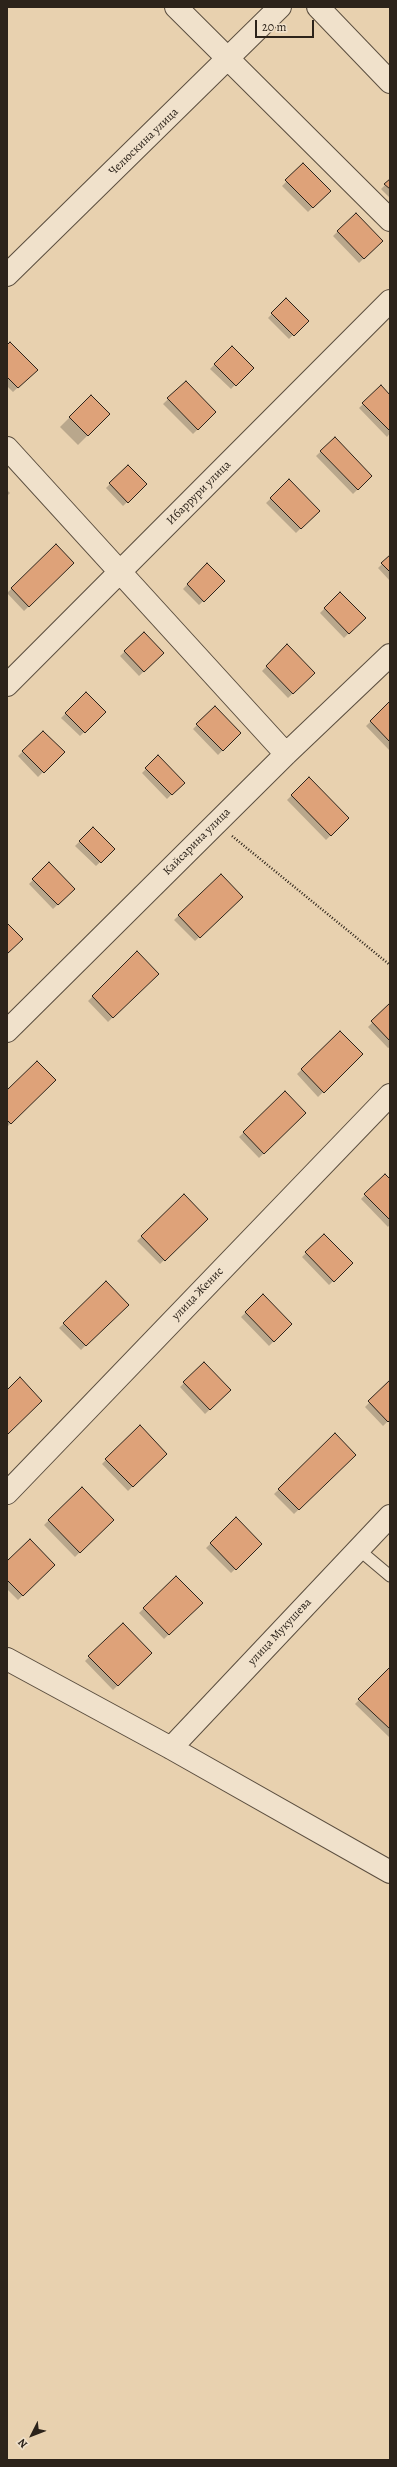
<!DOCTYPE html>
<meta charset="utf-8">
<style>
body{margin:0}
#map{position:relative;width:397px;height:2467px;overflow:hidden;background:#e8d1af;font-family:Alegreya,serif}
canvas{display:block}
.frame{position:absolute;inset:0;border:8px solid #2c231a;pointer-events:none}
.north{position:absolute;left:12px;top:2415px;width:40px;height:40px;-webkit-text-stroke:3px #f0e1cb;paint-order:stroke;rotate:228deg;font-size:11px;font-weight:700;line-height:16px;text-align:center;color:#2c231a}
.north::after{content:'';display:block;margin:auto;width:14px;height:18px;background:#2c231a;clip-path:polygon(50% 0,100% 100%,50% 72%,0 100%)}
.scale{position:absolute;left:255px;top:20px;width:59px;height:18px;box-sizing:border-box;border:2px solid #2c231a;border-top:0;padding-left:5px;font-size:12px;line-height:14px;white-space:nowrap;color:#2c231a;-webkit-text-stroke:3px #f0e1cb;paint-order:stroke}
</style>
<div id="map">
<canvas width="397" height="2467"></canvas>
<div class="frame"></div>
<div class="north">N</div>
<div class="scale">20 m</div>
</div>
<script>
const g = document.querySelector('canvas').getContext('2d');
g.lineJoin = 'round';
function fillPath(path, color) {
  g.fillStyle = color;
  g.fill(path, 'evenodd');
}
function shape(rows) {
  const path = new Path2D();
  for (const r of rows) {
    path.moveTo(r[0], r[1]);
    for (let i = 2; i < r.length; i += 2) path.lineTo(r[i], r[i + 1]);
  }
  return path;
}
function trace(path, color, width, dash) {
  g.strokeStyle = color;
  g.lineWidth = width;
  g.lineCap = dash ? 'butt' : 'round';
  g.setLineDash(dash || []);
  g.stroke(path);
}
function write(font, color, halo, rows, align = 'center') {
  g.font = font + ' Alegreya,serif';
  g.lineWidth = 4;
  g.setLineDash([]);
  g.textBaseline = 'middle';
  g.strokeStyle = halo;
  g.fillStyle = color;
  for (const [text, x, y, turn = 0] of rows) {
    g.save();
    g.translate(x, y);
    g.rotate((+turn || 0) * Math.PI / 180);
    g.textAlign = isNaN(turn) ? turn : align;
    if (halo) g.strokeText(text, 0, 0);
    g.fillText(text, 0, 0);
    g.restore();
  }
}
const shadow = shape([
 [303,165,329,191,308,212,282,186],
 [390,180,390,198,381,189],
 [356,214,382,241,359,263,333,236],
 [286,299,307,321,289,339,268,318],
 [7,346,36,370,13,392,7,386],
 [232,347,252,368,231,389,210,369],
 [186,382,215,412,193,434,163,404],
 [381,386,390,396,390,433,387,437,359,408],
 [91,396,109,414,78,445,60,427],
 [335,438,371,476,353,494,316,456],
 [128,466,146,484,123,506,106,488],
 [289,481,318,511,296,533,266,503],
 [7,490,10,493,7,496],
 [56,546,73,563,24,611,7,593],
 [390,556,390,581,378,568],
 [207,564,224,581,199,605,183,589],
 [340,593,364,618,344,638,320,613],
 [144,633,163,653,139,676,120,656],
 [287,646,314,673,288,698,262,671],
 [86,693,105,712,80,736,61,718],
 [390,703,390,751,366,726],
 [215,707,240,733,218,755,193,729],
 [43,732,63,752,38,777,18,756],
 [158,757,183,783,167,799,142,773],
 [309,778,348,818,326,840,287,800],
 [93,828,114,849,96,866,75,846],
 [49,864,74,889,53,909,29,884],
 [221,875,241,897,195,941,174,920],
 [137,953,157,974,108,1022,88,1001],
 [390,1005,390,1047,388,1048,368,1027],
 [340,1032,362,1054,318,1097,297,1074],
 [55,1080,7,1127,7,1092],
 [285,1093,305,1113,259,1158,239,1137],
 [385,1175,390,1181,390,1224,388,1227,361,1199],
 [184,1196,206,1219,160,1264,137,1241],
 [324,1235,352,1263,329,1285,302,1257],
 [106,1283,127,1305,81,1350,59,1328],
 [263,1296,291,1324,269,1346,241,1317],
 [204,1363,230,1390,205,1414,180,1387],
 [390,1382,390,1419,383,1426,365,1407],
 [139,1426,166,1454,128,1491,102,1464],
 [335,1435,354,1455,294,1514,274,1494],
 [82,1488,112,1520,75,1557,44,1525],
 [236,1519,261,1544,231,1573,206,1548],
 [7,1562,54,1565,18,1600,7,1589],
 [176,1577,201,1603,164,1639,139,1613],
 [123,1624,151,1653,113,1690,85,1661],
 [390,1668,390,1738,355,1704]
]);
const building = shape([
 [303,163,331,191,313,208,285,180,303,163],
 [390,179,390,189,384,184,390,179],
 [356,213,383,241,364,259,337,231,356,213],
 [286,298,309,321,294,336,271,313,286,298],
 [10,342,38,370,18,388,7,377,7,345,10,342],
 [232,346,254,368,236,386,214,364,232,346],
 [186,381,216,412,198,430,167,398,186,381],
 [381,385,390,395,390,431,362,403,381,385],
 [91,395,110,414,88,436,69,417,91,395],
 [335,437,372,476,358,490,320,451,335,437],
 [128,465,147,484,128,503,109,483,128,465],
 [289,479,320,511,301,529,270,498,289,479],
 [56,544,74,563,29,607,11,588,56,544],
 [390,555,390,572,381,563,390,555],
 [207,563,225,581,204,602,187,584,207,563],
 [340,592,366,618,349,634,324,608,340,592],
 [144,632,164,653,144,672,124,651,144,632],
 [287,644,315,673,293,694,266,666,287,644],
 [86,692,106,712,85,733,65,713,86,692],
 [390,701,390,742,370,721,390,701],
 [215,706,241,733,223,751,196,724,215,706],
 [43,731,65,752,44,773,22,751,43,731],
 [158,755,185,783,172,795,145,768,158,755],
 [309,777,349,818,331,836,291,795,309,777],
 [93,827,115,849,101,863,79,841,93,827],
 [49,862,75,889,58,905,32,879,49,862],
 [221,874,243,897,200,938,178,915,221,874],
 [7,923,23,939,7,954,7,923],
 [137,951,159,974,113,1018,92,996,137,951],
 [390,1003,390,1041,371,1021,390,1003],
 [340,1031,363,1054,324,1093,301,1069,340,1031],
 [37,1061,56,1080,11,1124,7,1120,7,1090,37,1061],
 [285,1091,306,1113,264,1154,243,1132,285,1091],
 [385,1174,390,1179,390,1220,364,1194,385,1174],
 [184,1194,208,1219,165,1261,141,1236,184,1194],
 [324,1234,353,1263,334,1282,305,1252,324,1234],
 [106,1281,129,1305,86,1346,63,1323,106,1281],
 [263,1294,292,1324,274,1342,245,1312,263,1294],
 [204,1362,231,1390,210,1410,183,1382,204,1362],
 [20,1377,42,1401,7,1435,7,1390,20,1377],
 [390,1380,390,1420,388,1422,368,1401,390,1380],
 [140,1425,167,1454,133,1487,105,1459,140,1425],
 [335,1433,356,1455,299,1510,278,1489,335,1433],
 [82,1487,114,1520,80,1553,48,1520,82,1487],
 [236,1517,262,1544,236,1570,210,1543,236,1517],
 [30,1539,55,1565,23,1596,7,1580,7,1561,30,1539],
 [176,1576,203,1603,169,1635,143,1608,176,1576],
 [123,1623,152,1653,118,1686,88,1656,123,1623],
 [390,1667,390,1729,358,1699,390,1667]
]);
const path = shape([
 [232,836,390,965]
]);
const service = shape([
 [358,1549,390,1576]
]);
const minor = shape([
 [176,7,390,220],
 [318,7,390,82],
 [7,275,280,7],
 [7,448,286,754],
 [7,685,390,301],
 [7,1031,286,754,390,655],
 [7,1493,390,1095],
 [7,1659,171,1748,390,1872],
 [171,1748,390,1516]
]);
const streetNames = [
 ["Челюскина улица",144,142,-44],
 ["Ибаррури улица",199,493,-45],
 ["Кайсарина улица",197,842,-45],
 ["улица Женис",198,1294,-46],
 ["улица Мукушева",280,1632,-47]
];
fillPath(shadow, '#0003');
fillPath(building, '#dea279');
trace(building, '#2c231a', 1);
trace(service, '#5b4e3f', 13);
trace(minor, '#5b4e3f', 24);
trace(path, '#2c231a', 2.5, [1, 2]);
trace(service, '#f0e1cb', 11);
trace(minor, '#f0e1cb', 22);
write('12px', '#2c231a', '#f0e1cb', streetNames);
</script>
